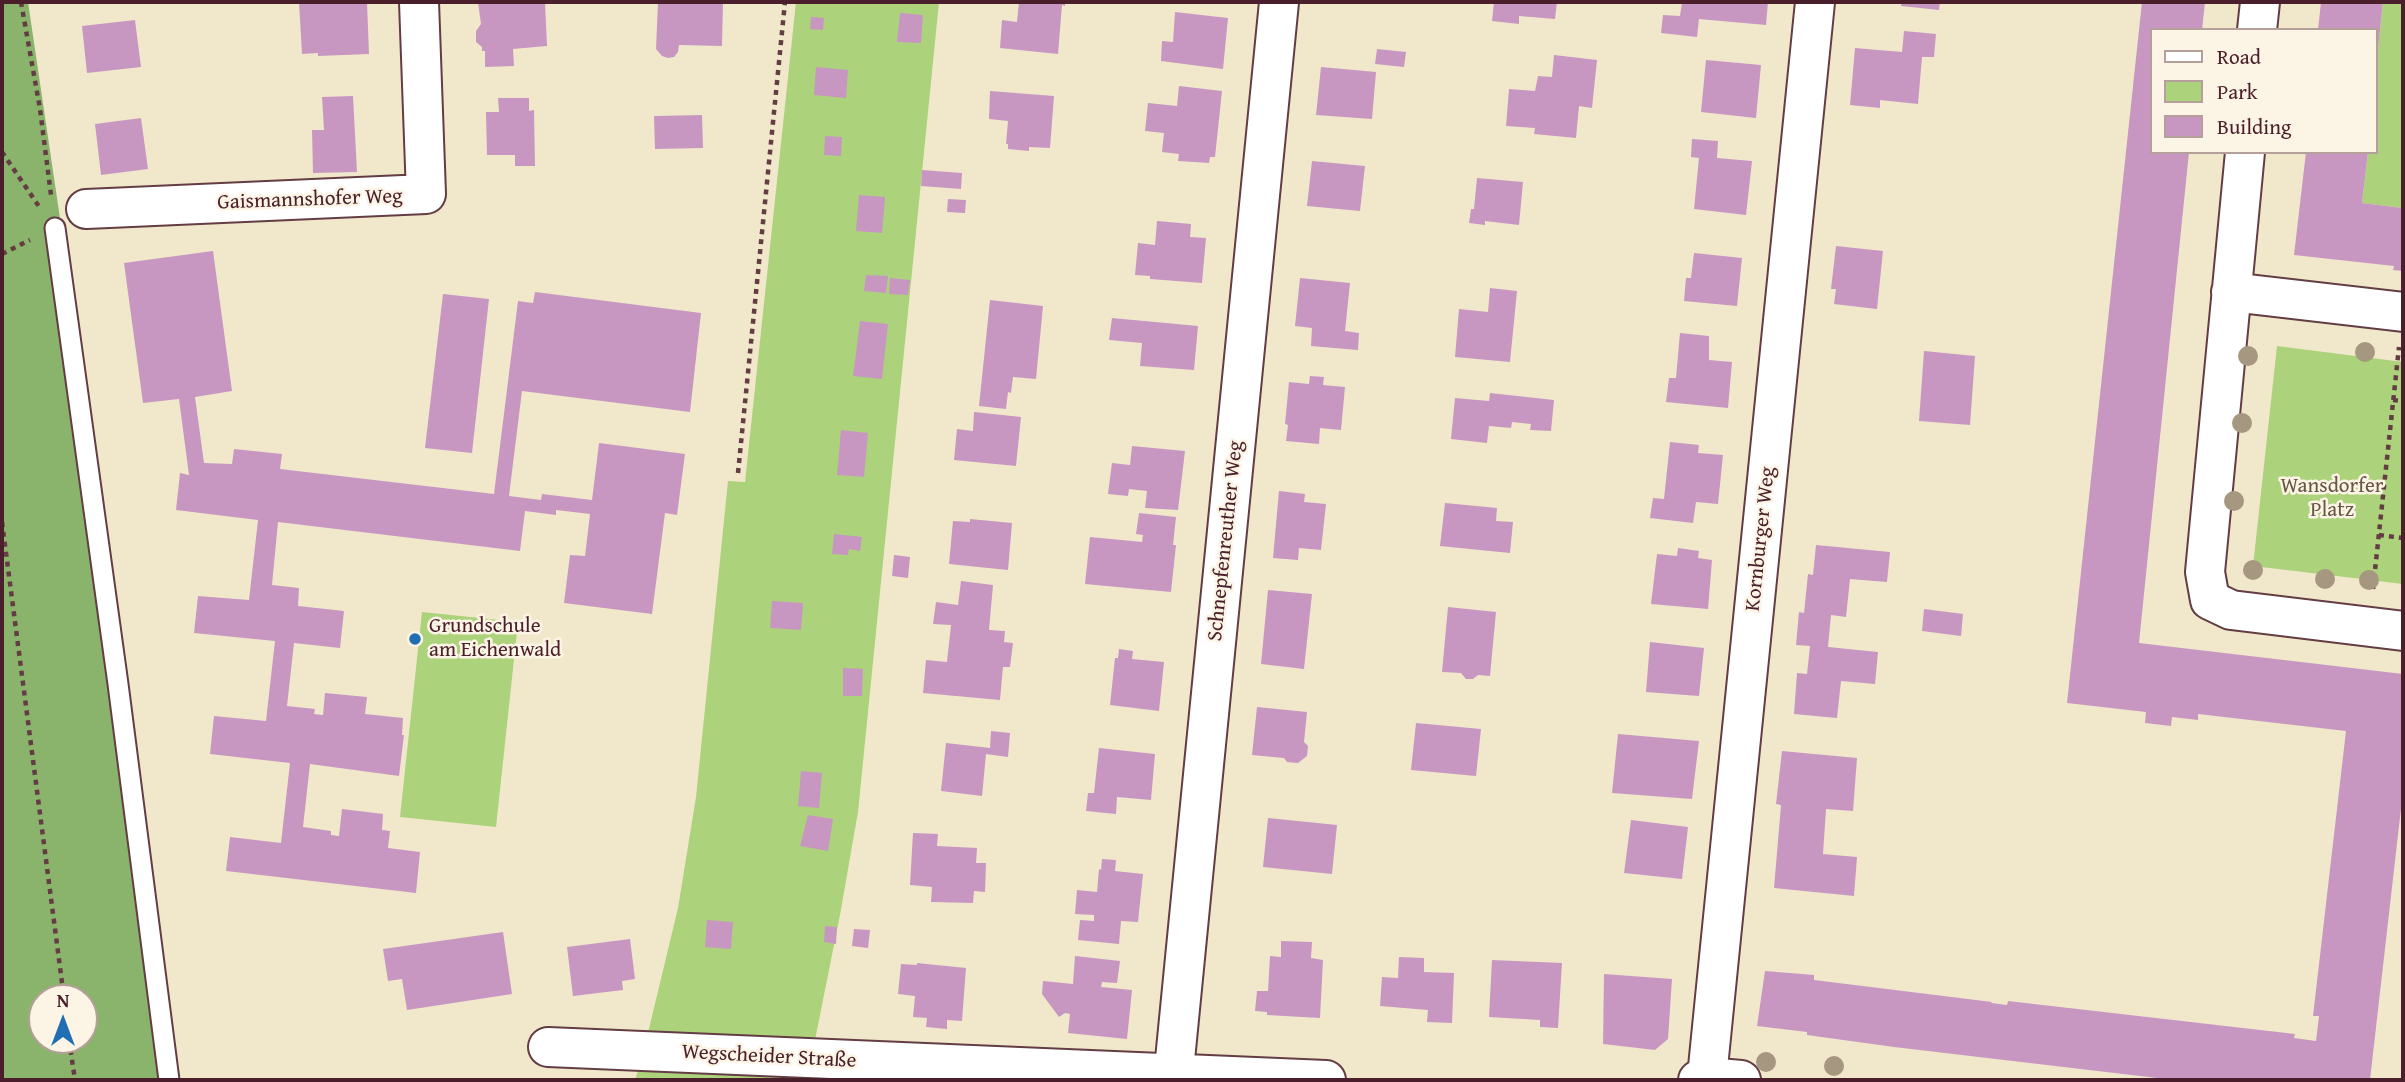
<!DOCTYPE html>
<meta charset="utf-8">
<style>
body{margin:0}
#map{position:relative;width:2405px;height:1082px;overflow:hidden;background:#f1e8cb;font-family:"Gentium Book Plus",serif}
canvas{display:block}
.frame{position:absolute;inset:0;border:4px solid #4a1f2b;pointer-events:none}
.legend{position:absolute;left:2150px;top:28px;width:228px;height:126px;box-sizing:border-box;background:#fcf5e5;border:2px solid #b59f9b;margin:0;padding:9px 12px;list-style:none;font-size:21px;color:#4a1f2b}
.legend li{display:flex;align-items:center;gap:14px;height:35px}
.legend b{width:35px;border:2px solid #b59f9b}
.north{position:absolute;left:28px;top:984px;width:70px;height:70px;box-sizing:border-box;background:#fcf5e5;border:2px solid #b59f9b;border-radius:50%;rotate:0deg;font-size:19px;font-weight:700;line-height:28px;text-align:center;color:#4a1f2b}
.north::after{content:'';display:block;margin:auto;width:24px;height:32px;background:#1f6fb2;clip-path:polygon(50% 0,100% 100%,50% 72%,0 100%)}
</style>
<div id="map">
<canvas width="2405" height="1082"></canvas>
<div class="frame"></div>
<ul class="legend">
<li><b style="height:9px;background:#fff"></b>Road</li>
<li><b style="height:19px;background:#add27c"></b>Park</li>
<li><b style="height:19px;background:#c797c2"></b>Building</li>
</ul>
<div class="north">N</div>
</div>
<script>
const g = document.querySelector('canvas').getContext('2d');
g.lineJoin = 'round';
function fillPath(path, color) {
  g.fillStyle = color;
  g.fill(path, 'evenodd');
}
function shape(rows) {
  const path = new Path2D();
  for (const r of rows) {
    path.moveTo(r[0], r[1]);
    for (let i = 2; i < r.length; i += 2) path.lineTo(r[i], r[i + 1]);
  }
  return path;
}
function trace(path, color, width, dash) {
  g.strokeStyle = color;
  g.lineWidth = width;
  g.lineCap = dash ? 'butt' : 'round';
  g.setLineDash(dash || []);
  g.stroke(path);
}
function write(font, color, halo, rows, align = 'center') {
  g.font = font + ' "Gentium Book Plus",serif';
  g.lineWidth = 5;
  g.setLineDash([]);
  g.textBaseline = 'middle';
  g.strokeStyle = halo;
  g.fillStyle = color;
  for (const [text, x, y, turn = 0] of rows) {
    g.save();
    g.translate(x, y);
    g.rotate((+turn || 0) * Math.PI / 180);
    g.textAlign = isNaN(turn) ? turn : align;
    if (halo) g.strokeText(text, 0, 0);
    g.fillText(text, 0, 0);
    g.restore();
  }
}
const green = shape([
 [796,2,939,2,858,812,840,915,814,1045,647,1037,678,908,696,797,728,481,745,482],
 [2383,2,2403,2,2403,208,2362,203,2368,152,2375,152,2375,77],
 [2277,346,2403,362,2403,584,2253,566],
 [422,612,518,622,496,827,400,817],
 [640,1065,806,1070,803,1080,635,1080]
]);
const forest = shape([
 [2,2,28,2,107,536,180,1080,2,1080],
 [42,998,84,998,84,1040,42,1040]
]);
const building = shape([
 [299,2,367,2,369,54,318,56,318,53,302,54],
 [478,2,545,2,547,46,513,49,514,66,485,67,485,51,482,51,482,47,476,42,476,31,481,24],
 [658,2,723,2,722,46,679,45,678,52,674,57,668,58,662,56,656,49],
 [1019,2,1065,2,1065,6,1062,5,1058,54,1000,48,1002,20,1017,22],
 [1494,2,1557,2,1555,19,1519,16,1519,24,1492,21],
 [1682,2,1768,2,1766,25,1699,19,1697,37,1661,33,1663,15,1680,16],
 [1902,2,1940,2,1939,10,1901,6],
 [2142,2,2205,2,2202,30,2151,30,2151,152,2189,152,2139,643,2403,674,2403,791,2370,1080,2174,1080,1894,1047,1807,1035,1807,1032,1757,1026,1765,971,1814,975,1814,980,1992,1002,1991,1003,2007,1005,2008,1001,2295,1034,2294,1038,2316,1041,2319,1016,2313,1016,2346,731,2198,714,2198,720,2172,717,2171,726,2145,723,2146,712,2067,703],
 [2321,2,2383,2,2377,59,2375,59,2375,30,2318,30],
 [1175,12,1228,18,1223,69,1161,61,1162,41,1173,42],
 [900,13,923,15,921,43,897,42],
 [811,17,824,18,823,30,810,29],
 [135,20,141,67,87,73,82,26],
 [1904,31,1936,34,1934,57,1922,57,1918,104,1880,100,1880,108,1850,105,1855,48,1902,52],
 [1377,49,1406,52,1404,67,1375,64],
 [1554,55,1597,60,1592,108,1579,106,1576,138,1534,134,1535,128,1506,126,1509,89,1535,91,1538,76,1552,77],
 [1706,60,1761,65,1756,118,1701,112],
 [816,67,848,70,846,98,814,95],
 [1321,67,1376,72,1372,119,1316,115],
 [1179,86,1222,91,1215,157,1210,157,1209,163,1178,161,1179,154,1162,152,1164,133,1145,131,1148,103,1177,106],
 [990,91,1054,96,1050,148,1029,147,1029,151,1008,149,1008,144,1006,144,1008,121,989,119],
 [353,96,357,172,313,173,312,130,324,130,322,97],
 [498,98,529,98,529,111,534,110,535,166,515,166,515,155,487,155,486,112,499,112],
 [702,115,703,148,655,149,654,116],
 [141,118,148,169,101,175,95,124],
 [825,136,842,137,841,156,824,155],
 [1692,139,1718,141,1717,158,1752,161,1746,215,1694,209,1699,158,1691,157],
 [2306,152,2368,152,2362,203,2403,208,2403,271,2393,270,2394,266,2294,255],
 [1312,161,1365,166,1360,211,1307,206],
 [922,170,962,173,961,189,921,186],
 [1477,178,1523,182,1519,225,1485,221,1485,225,1469,223,1471,209,1474,209],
 [859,195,885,197,882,233,856,231],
 [948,199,966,200,965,213,947,212],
 [1157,221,1191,224,1190,237,1206,238,1202,283,1150,279,1150,276,1135,275,1138,243,1155,245],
 [1836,246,1883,251,1877,309,1834,304,1836,289,1831,289],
 [213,251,232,391,195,397,204,463,232,464,234,449,282,454,280,469,494,494,518,301,533,303,535,292,701,313,690,412,522,391,509,496,541,500,542,494,592,500,599,443,685,454,677,515,665,513,652,614,564,603,570,555,585,556,590,514,556,510,556,515,525,511,520,551,278,522,272,585,299,588,298,606,344,611,340,648,294,643,287,706,315,709,314,714,323,715,325,693,367,697,365,714,403,718,402,735,404,735,399,776,310,764,303,827,331,831,331,835,339,836,342,809,383,814,382,830,390,831,388,848,420,852,416,893,226,871,230,837,281,843,290,763,210,754,214,716,266,721,275,641,194,633,198,596,249,600,258,520,176,510,180,473,189,475,179,399,143,403,124,263],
 [1694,253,1742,258,1737,306,1684,301,1686,278,1691,278],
 [866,275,888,276,886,293,864,291],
 [890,278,910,280,908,295,889,294],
 [1300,278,1350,283,1345,331,1359,333,1358,350,1311,346,1312,328,1295,326],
 [1490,288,1517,291,1510,362,1455,357,1459,309,1488,312],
 [443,294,489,299,472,453,425,448],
 [990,300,1043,306,1036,379,1013,377,1011,393,1008,392,1006,409,979,406],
 [1112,318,1198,326,1194,370,1140,366,1142,343,1109,340],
 [860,321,888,324,882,379,853,376],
 [1680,333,1709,336,1709,360,1732,362,1728,408,1666,402,1669,378,1676,378],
 [1924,351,1975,356,1970,425,1919,421],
 [1310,376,1324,377,1323,385,1345,387,1341,430,1320,428,1319,444,1286,441,1288,425,1285,424,1289,382,1309,384],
 [1490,393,1554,400,1551,431,1530,430,1531,424,1512,422,1511,428,1489,426,1487,443,1451,439,1455,398,1489,401],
 [974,412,1021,417,1016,466,954,460,957,429,973,431],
 [841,430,868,433,864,477,837,475],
 [1670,442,1699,445,1698,453,1723,455,1718,504,1696,502,1693,523,1650,518,1653,498,1664,499],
 [1132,446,1185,451,1178,510,1145,508,1147,491,1129,489,1128,496,1108,494,1112,463,1130,465],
 [1279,491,1305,494,1304,502,1326,504,1321,550,1299,548,1298,560,1273,558],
 [1445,503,1497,508,1496,521,1513,522,1510,553,1440,546],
 [1139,513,1176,517,1173,545,1176,545,1171,592,1085,584,1090,537,1142,542,1143,535,1136,534],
 [970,519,1012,523,1008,570,949,564,953,521,970,522],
 [834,534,862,537,860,551,849,549,848,555,832,554],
 [1816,545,1890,552,1887,582,1850,579,1846,617,1831,615,1828,647,1878,652,1875,684,1841,681,1837,718,1794,714,1797,673,1807,674,1810,646,1796,645,1799,612,1804,613,1808,574,1813,575],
 [1678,548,1699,551,1698,558,1712,560,1708,609,1651,604,1657,554,1677,556],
 [894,555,910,557,908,578,892,576],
 [961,581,993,585,989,630,1005,631,1004,642,1013,643,1010,667,1003,667,1000,700,923,693,926,660,947,662,951,625,933,624,936,602,958,605],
 [1268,590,1312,594,1304,669,1261,664],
 [772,601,803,603,801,630,770,628],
 [1448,607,1496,612,1490,676,1478,675,1473,679,1466,679,1461,673,1442,672],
 [1924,609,1963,614,1961,636,1922,631],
 [1650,642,1704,648,1699,696,1646,692],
 [1119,649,1133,651,1132,659,1164,662,1159,711,1110,705,1115,658,1118,658],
 [843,668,863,669,862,696,843,696],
 [1257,707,1307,712,1304,742,1308,746,1307,756,1298,763,1287,762,1284,758,1252,755],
 [1416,723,1481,729,1476,776,1411,770],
 [991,731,1010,733,1008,757,986,754,982,796,941,791,946,743,990,748],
 [1618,734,1699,741,1692,799,1612,793],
 [1099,748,1155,754,1151,800,1117,797,1116,814,1086,811,1088,793,1094,793],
 [1782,751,1857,758,1853,811,1826,809,1823,854,1857,857,1854,896,1774,888,1781,805,1776,804],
 [801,771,822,773,819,808,798,806],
 [808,815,833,819,828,851,800,846],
 [1268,818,1337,825,1332,874,1263,867],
 [1631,820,1688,827,1682,879,1624,873],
 [913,833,938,834,937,846,977,848,976,863,986,863,985,892,974,891,973,903,931,902,932,887,910,885],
 [1102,859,1116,860,1115,871,1143,874,1138,922,1121,921,1119,944,1078,940,1080,920,1094,921,1094,915,1075,914,1077,890,1097,892,1099,869,1101,870],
 [707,920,733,922,731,949,705,947],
 [825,926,837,927,836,944,824,942],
 [854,929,870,930,868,948,852,946],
 [503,932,512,994,407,1010,402,979,388,981,383,949],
 [630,939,635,979,622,981,623,990,573,996,567,947],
 [1281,941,1312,942,1311,958,1323,960,1320,1018,1267,1015,1267,1012,1255,1011,1257,991,1268,991,1270,956,1281,957],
 [1075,956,1120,961,1117,983,1102,982,1101,987,1132,990,1127,1039,1068,1033,1070,1014,1065,1013,1059,1017,1042,994,1043,981,1073,984],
 [1399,957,1424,958,1424,972,1454,973,1452,1023,1427,1022,1428,1010,1380,1006,1382,977,1398,978],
 [1492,960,1562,963,1558,1028,1540,1027,1540,1020,1489,1017],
 [917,963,966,968,962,1021,947,1020,947,1029,926,1027,927,1018,913,1017,915,996,898,994,901,964,917,965],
 [1604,974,1672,979,1668,1039,1655,1050,1603,1044]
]);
const path = shape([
 [21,2,40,109,51,195],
 [2,152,40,208],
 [2,254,30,240],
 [2393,400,2403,401],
 [738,473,785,2],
 [2,522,64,998],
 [2379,535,2403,538],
 [2373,589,2399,347],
 [69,1040,75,1080]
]);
const service = shape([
 [55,228,118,684,169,1080]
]);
const minor = shape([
 [2257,30,2260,2],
 [2245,152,2205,572,2210,600,2231,610,2403,631],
 [86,209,426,194,419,2],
 [2231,292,2403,312],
 [548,1047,1326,1080],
 [1707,1077,1815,2],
 [1173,1080,1279,2],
 [1698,1080,1707,1077,1741,1080]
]);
const trees = [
 [2365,352],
 [2248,356],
 [2242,423],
 [2234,501],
 [2253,570],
 [2325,579],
 [2369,580],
 [1766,1062],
 [1834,1066]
];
const markers = [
 [415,639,7,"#1f6fb2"]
];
const streetNames = [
 ["Gaismannshofer Weg",310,200,-2],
 ["Kornburger Weg",1761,539,-84],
 ["Schnepfenreuther Weg",1226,541,-84],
 ["Wegscheider Straße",769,1057,3]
];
const parkNames = [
 ["Wansdorfer",2332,487],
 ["Platz",2332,511]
];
const poiNames = [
 ["Grundschule",429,627],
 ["am Eichenwald",429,651]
];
fillPath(green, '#add27c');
fillPath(forest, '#8ab46c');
fillPath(building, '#c797c2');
trace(service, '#633d43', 23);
trace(minor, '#633d43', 42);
trace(path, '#633d43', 4.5, [5, 5]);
trace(service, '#fff', 19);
trace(minor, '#fff', 38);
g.fillStyle = '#a69780';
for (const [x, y] of trees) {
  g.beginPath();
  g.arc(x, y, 10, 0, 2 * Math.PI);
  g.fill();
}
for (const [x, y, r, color] of markers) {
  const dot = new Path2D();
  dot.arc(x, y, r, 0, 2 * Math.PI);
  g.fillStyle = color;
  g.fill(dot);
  trace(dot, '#fcf5e5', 2.5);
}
write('21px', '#4a1f2b', '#fcf5e5', streetNames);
write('21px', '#685543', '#fcf5e5', parkNames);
write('21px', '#4a1f2b', '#fcf5e5', poiNames, 'left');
</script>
